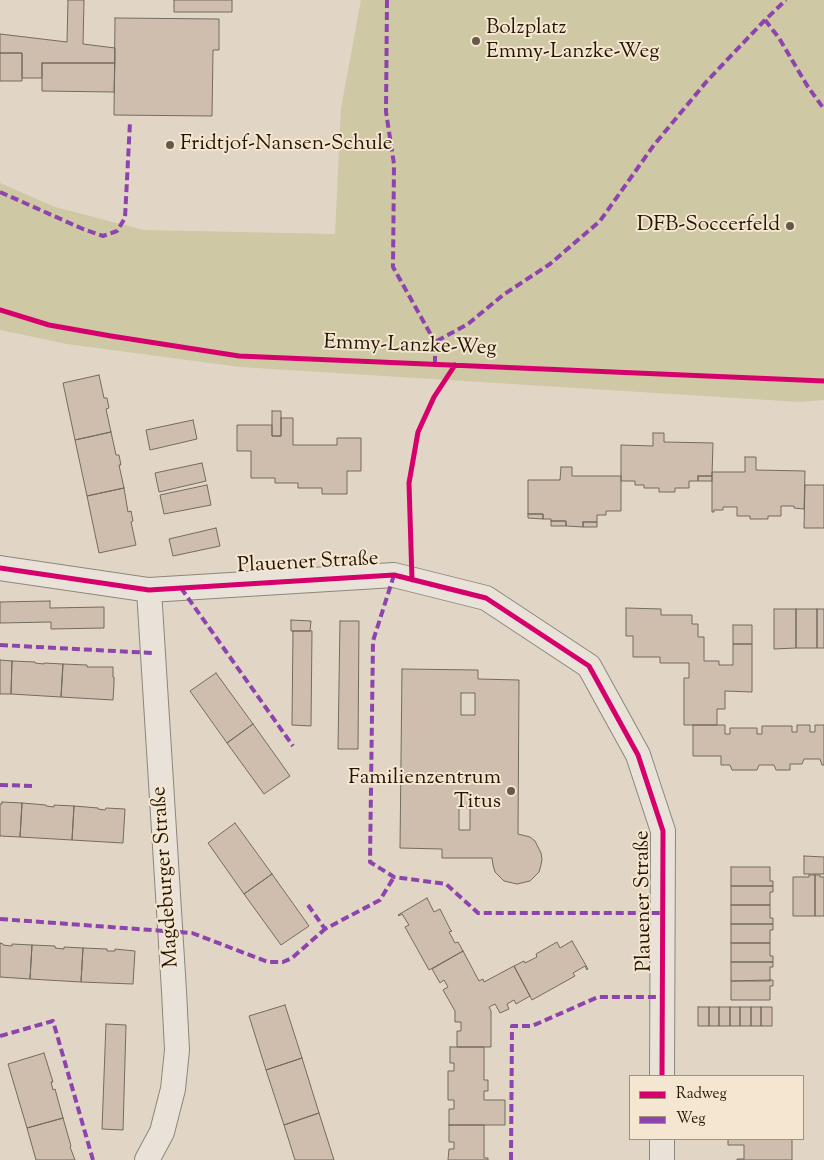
<!DOCTYPE html>
<meta charset="utf-8">
<style>
body{margin:0}
#map{position:relative;width:824px;height:1160px;overflow:hidden;background:#e1d6c5;font-family:"Sorts Mill Goudy",serif}
canvas{display:block}
.legend{position:absolute;left:629px;top:1075px;width:175px;height:65px;box-sizing:border-box;background:#f4e6d1;border:1px solid #a1927e;margin:0;padding:6px 9px;list-style:none;font-size:15px;color:#241501}
.legend li{display:flex;align-items:center;gap:10px;height:25px}
.legend b{width:25px;border:1px solid #a1927e}
</style>
<div id="map">
<canvas width="824" height="1160"></canvas>
<ul class="legend">
<li><b style="height:6px;background:#d6006c"></b>Radweg</li>
<li><b style="height:6px;background:#8e44ad"></b>Weg</li>
</ul>
</div>
<script>
const g = document.querySelector('canvas').getContext('2d');
g.lineJoin = 'round';
function fillPath(path, color) {
  g.fillStyle = color;
  g.fill(path, 'evenodd');
}
function shape(rows) {
  const path = new Path2D();
  for (const r of rows) {
    path.moveTo(r[0], r[1]);
    for (let i = 2; i < r.length; i += 2) path.lineTo(r[i], r[i + 1]);
  }
  return path;
}
function trace(path, color, width, dash) {
  g.strokeStyle = color;
  g.lineWidth = width;
  g.lineCap = dash ? 'butt' : 'round';
  g.setLineDash(dash || []);
  g.stroke(path);
}
function write(font, color, halo, rows, align = 'center') {
  g.font = font + ' "Sorts Mill Goudy",serif';
  g.lineWidth = 4;
  g.setLineDash([]);
  g.textBaseline = 'middle';
  g.strokeStyle = halo;
  g.fillStyle = color;
  for (const [text, x, y, turn = 0] of rows) {
    g.save();
    g.translate(x, y);
    g.rotate((+turn || 0) * Math.PI / 180);
    g.textAlign = isNaN(turn) ? turn : align;
    if (halo) g.strokeText(text, 0, 0);
    g.fillText(text, 0, 0);
    g.restore();
  }
}
const green = shape([
 [361,0,824,0,824,400,800,402,240,367,67,344,0,330,0,183,55,207,144,230,335,234,341,108]
]);
const building = shape([
 [68,0,84,0,83,44,115,48,115,63,42,63,42,78,22,78,22,53,0,53,0,34,67,42,68,0],
 [174,0,232,0,232,12,174,12,174,0],
 [115,18,219,19,219,50,213,50,212,116,114,115,115,18],
 [0,53,22,53,22,81,0,81,0,53],
 [42,63,115,63,114,92,42,91,42,63],
 [99,375,104,398,107,398,109,408,106,409,111,432,75,440,63,383,99,375],
 [272,411,281,411,281,436,272,436,272,411],
 [281,418,293,418,293,445,337,445,337,438,361,438,361,471,347,471,347,494,322,494,322,488,298,488,298,483,275,483,275,478,251,478,251,451,237,451,237,425,272,425,272,436,281,436,281,418],
 [193,420,197,439,150,450,146,430,193,420],
 [111,432,116,455,119,455,121,465,119,465,124,488,87,496,75,440,111,432],
 [653,433,664,433,664,442,713,443,712,476,698,476,698,481,689,481,689,488,675,488,675,492,659,492,659,488,644,488,644,485,635,485,635,481,621,481,621,445,653,446,653,433],
 [745,457,756,457,756,470,805,471,804,509,794,508,794,506,781,506,781,516,768,516,768,519,750,519,750,516,737,516,737,507,723,507,723,510,714,510,714,512,712,512,712,472,745,472,745,457],
 [202,463,206,481,159,492,155,473,202,463],
 [561,467,572,467,572,476,621,476,621,511,606,511,606,515,597,515,597,522,583,522,583,527,566,526,566,521,551,521,551,519,543,519,543,514,528,514,528,480,560,480,561,467],
 [698,476,712,476,712,481,698,481,698,476],
 [207,485,211,505,164,514,160,495,207,485],
 [805,485,824,485,824,528,804,528,805,485],
 [124,488,128,512,131,511,133,521,131,522,136,545,99,553,87,496,124,488],
 [528,514,543,514,543,519,528,518,528,514],
 [551,521,566,521,566,526,551,526,551,521],
 [583,522,597,522,597,527,583,527,583,522],
 [216,528,220,546,173,556,169,539,216,528],
 [50,601,50,608,104,607,104,628,51,629,51,622,0,623,0,602,50,601],
 [626,608,661,609,661,615,692,615,692,624,698,624,698,637,704,637,704,661,719,661,719,665,733,665,733,644,752,644,752,692,725,691,725,709,717,709,717,725,684,725,684,678,689,678,689,663,660,663,660,657,633,657,633,636,626,636,626,608],
 [774,609,796,609,796,648,774,649,774,609],
 [796,609,817,609,817,648,796,648,796,609],
 [817,609,824,609,824,648,817,648,817,609],
 [291,620,311,621,310,631,291,631,291,620],
 [340,621,359,621,358,749,338,749,340,621],
 [733,625,752,625,752,644,733,644,733,625],
 [293,631,312,631,311,726,292,725,293,631],
 [0,660,12,661,11,694,0,694,0,660],
 [12,661,35,662,35,663,44,664,44,663,63,664,61,697,11,694,12,661],
 [63,664,87,665,87,667,113,667,113,677,114,677,114,683,113,700,61,697,63,664],
 [402,669,478,670,478,679,519,680,518,834,530,837,535,841,541,853,542,859,541,865,539,872,530,881,517,884,504,881,495,872,493,865,492,858,442,858,442,849,400,848,402,669],
 [461,693,475,693,475,715,461,715,461,693],
 [459,807,470,808,470,830,459,830,459,807],
 [216,673,253,724,227,743,190,691,216,673],
 [253,724,290,776,264,794,227,743,253,724],
 [693,725,725,725,725,734,730,734,730,728,757,728,757,734,762,734,762,726,792,726,792,732,797,732,797,725,810,725,810,732,815,732,815,725,824,725,824,765,822,765,820,759,804,759,802,764,790,764,790,770,776,770,774,765,759,765,757,770,732,770,730,765,721,765,721,756,693,756,693,725],
 [2,802,22,803,20,837,0,836,0,804,2,804,2,802],
 [22,803,46,805,46,806,54,807,54,805,74,806,72,840,20,837,22,803],
 [74,806,98,808,98,809,105,810,106,808,125,809,123,843,72,840,74,806],
 [235,823,272,874,244,894,208,843,235,823],
 [804,856,824,857,824,874,804,874,804,856],
 [731,867,770,867,770,881,773,881,773,886,731,886,731,867],
 [272,874,309,926,281,945,244,894,272,874],
 [809,875,815,875,815,916,793,916,793,877,809,877,809,875],
 [815,875,820,875,820,877,824,877,824,916,815,916,815,875],
 [731,886,773,886,773,892,770,892,770,905,731,905,731,886],
 [427,898,434,912,440,909,450,929,452,931,449,932,455,943,458,942,463,951,429,970,405,927,409,925,402,914,399,916,398,915,427,898],
 [731,905,770,905,770,918,773,918,773,924,731,924,731,905],
 [731,924,773,924,773,930,770,930,770,943,731,943,731,924],
 [572,941,588,969,587,970,585,966,573,973,575,976,532,1000,514,966,524,961,525,963,537,957,536,954,557,942,560,948,572,941],
 [0,943,3,944,3,945,12,946,12,944,32,945,30,979,0,977,0,943],
 [731,943,770,943,770,956,773,956,773,962,731,962,731,943],
 [32,945,55,946,55,948,64,949,64,947,83,948,81,982,30,979,32,945],
 [83,948,107,949,107,951,115,951,115,949,135,951,133,984,81,982,83,948],
 [463,951,479,981,483,979,484,982,514,966,530,996,516,1004,514,1000,507,1004,509,1009,500,1013,495,1004,489,1007,491,1011,491,1047,457,1047,457,1031,461,1031,461,1022,455,1022,455,1011,443,990,448,987,444,980,440,983,432,969,463,951],
 [731,962,773,962,773,967,770,967,770,981,731,981,731,962],
 [770,980,773,980,773,986,770,986,770,1000,731,1000,731,981,770,980],
 [285,1005,302,1058,266,1070,249,1016,285,1005],
 [698,1007,709,1007,709,1026,698,1026,698,1007],
 [709,1007,719,1007,719,1026,709,1026,709,1007],
 [719,1007,730,1007,730,1026,719,1026,719,1007],
 [730,1007,740,1007,740,1026,730,1026,730,1007],
 [740,1007,751,1007,751,1026,740,1026,740,1007],
 [751,1007,761,1007,761,1026,751,1026,751,1007],
 [761,1007,772,1007,772,1026,761,1026,761,1007],
 [106,1024,126,1025,123,1130,102,1129,106,1024],
 [450,1047,484,1047,484,1080,488,1080,488,1091,484,1091,484,1100,505,1100,505,1125,449,1125,449,1109,454,1109,454,1100,448,1100,448,1071,454,1071,454,1063,450,1063,450,1047],
 [44,1053,53,1082,51,1082,53,1090,55,1089,63,1118,27,1128,8,1064,44,1053],
 [302,1058,319,1113,284,1125,266,1070,302,1058],
 [319,1113,334,1160,295,1160,284,1125,319,1113],
 [63,1118,71,1146,70,1147,75,1160,36,1160,27,1128,63,1118],
 [449,1125,484,1125,484,1158,488,1158,488,1160,448,1160,449,1149,454,1149,454,1142,449,1142,449,1125],
 [728,1139,792,1139,792,1160,737,1160,737,1159,744,1159,744,1145,728,1145,728,1139]
]);
const minor = shape([
 [0,568,149,590,394,575,486,598,589,666,638,755,663,831,662,1076],
 [147,1160,162,1132,173,1089,177,1050,174,991,149,590],
 [662,1160,662,1139]
]);
const quiet = shape([
 [387,0,386,112,394,164,393,267,435,342],
 [765,20,779,38,808,87,824,109],
 [0,192,83,229,103,236,117,231,125,218,130,122],
 [435,364,435,342,468,324,503,295,550,264,600,221,654,145,707,81,765,20,786,0],
 [394,575,373,641,370,862,394,877,446,884,478,913,663,913],
 [181,588,293,746],
 [0,645,153,653],
 [0,785,35,786],
 [308,905,325,929,380,900,394,877],
 [0,919,192,933,268,962,283,962,292,958,325,929],
 [0,1036,53,1021,93,1160],
 [511,1160,512,1026,532,1026,598,997,662,997]
]);
const cycleway = shape([
 [0,310,49,325,111,336,239,356,824,381],
 [0,568,149,590,394,575,486,598,589,666,638,755,663,831,662,1076],
 [412,580,409,483,418,432,434,397,455,365]
]);
const markers = [
 [476,41,5,"#665946"],
 [170,145,5,"#665946"],
 [790,226,5,"#665946"],
 [511,791,5,"#665946"]
];
const poiNames = [
 ["Bolzplatz",486,29],
 ["Emmy-Lanzke-Weg",486,53],
 ["Fridtjof-Nansen-Schule",180,145],
 ["DFB-Soccerfeld",780,226,"right"],
 ["Familienzentrum",501,779,"right"],
 ["Titus",501,803,"right"]
];
const streetNames = [
 ["Emmy-Lanzke-Weg",410,347,2],
 ["Plauener Straße",308,564,-3],
 ["Magdeburger Straße",167,877,-94],
 ["Plauener Straße",645,901,-91]
];
fillPath(green, '#cfc8a4');
fillPath(building, '#cfbeae');
trace(building, '#736b5f', 1);
trace(minor, '#8d867a', 26);
trace(minor, '#e8e2d9', 24);
trace(quiet, '#8e44ad', 4, [8, 4]);
trace(cycleway, '#d6006c', 5);
for (const [x, y, r, color] of markers) {
  const dot = new Path2D();
  dot.arc(x, y, r, 0, 2 * Math.PI);
  g.fillStyle = color;
  g.fill(dot);
  trace(dot, '#f4e6d1', 2);
}
write('21px', '#241501', '#f4e6d1', poiNames, 'left');
write('21px', '#241501', '#f4e6d1', streetNames);
</script>
